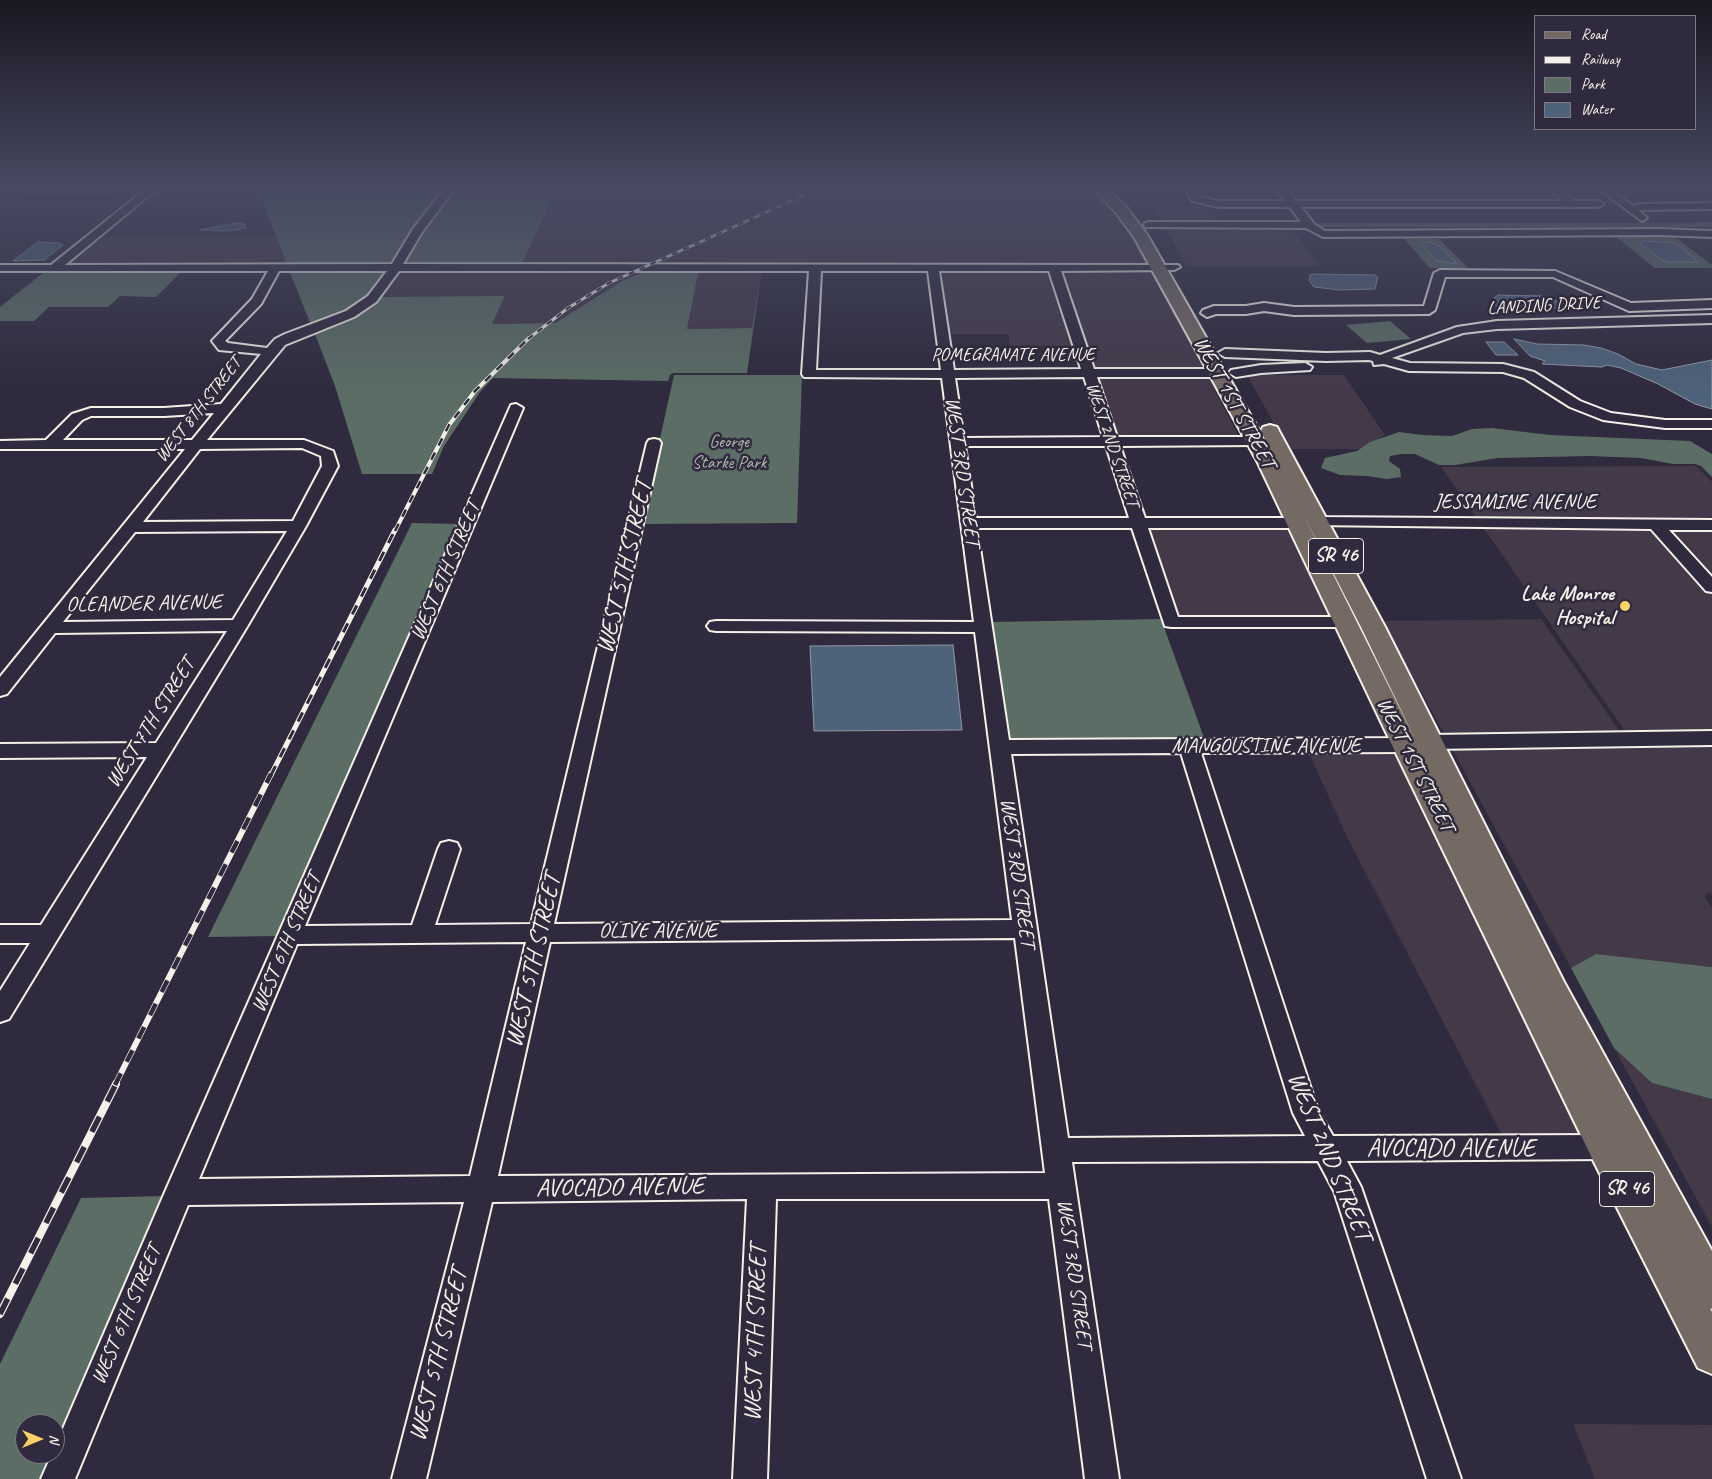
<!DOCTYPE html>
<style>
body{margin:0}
#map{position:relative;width:1712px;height:1479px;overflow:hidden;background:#2f2a3d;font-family:Caveat,sans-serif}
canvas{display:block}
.legend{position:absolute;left:1534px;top:15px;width:162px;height:115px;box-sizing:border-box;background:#2f2a3d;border:1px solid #7e7a81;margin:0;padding:6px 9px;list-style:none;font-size:15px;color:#f4f1e8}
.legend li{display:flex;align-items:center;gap:10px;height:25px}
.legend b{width:25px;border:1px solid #7e7a81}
.north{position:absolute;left:15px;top:1414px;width:50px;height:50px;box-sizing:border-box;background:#2f2a3d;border:1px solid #7e7a81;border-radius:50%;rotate:90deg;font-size:14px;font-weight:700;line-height:20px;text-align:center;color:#f4f1e8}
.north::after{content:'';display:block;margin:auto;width:18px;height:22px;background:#ffd166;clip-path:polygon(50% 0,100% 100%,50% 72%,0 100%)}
</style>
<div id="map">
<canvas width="1712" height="1479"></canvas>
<ul class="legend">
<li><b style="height:6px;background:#756964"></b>Road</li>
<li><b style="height:6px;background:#f4f1e8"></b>Railway</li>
<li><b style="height:14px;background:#5b6d65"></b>Park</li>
<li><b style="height:14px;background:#4e6279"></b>Water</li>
</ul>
<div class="north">N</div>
</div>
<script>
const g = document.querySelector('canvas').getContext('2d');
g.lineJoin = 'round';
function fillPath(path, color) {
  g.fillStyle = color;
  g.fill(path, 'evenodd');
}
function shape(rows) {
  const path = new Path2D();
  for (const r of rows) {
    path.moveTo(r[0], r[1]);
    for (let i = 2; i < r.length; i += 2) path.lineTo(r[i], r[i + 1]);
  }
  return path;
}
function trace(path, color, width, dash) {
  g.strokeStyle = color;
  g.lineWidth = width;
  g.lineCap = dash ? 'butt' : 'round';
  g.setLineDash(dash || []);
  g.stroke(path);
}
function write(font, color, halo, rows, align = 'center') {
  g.font = font + ' Caveat,sans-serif';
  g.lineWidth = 5;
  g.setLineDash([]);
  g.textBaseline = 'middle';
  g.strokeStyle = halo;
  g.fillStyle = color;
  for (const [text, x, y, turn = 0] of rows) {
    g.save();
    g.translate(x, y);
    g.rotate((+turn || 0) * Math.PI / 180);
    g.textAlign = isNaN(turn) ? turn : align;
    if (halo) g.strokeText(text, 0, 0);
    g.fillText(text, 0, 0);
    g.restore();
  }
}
const built = shape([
 [258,188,446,188,438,198,261,197],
 [454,188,1094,188,1126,221,1149,265,520,267,553,200,446,198],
 [1153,206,1206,207,1215,223,1163,224],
 [1164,227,1291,228,1320,266,1187,266],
 [97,236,275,236,288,267,60,266],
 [1151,268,1205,371,1092,372,1059,269],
 [651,269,586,303,555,323,492,324,505,297,381,297,398,270],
 [699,269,762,269,752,328,687,329],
 [938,269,1050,269,1074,346,1009,346,1009,334,948,334],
 [1207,375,1240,439,1117,439,1094,376],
 [1247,375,1344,375,1385,435,1361,449,1288,449],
 [1696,466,1712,482,1712,730,1625,731,1441,467],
 [1147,528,1287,529,1331,618,1177,618],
 [1541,619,1621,733,1446,737,1382,621],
 [1712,743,1712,893,1706,894,1705,897,1712,908,1712,967,1596,954,1571,968,1451,747],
 [1397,750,1590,1139,1504,1139,1348,839,1308,751],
 [1614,1048,1652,1083,1712,1099,1712,1227],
 [1573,1424,1712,1425,1712,1479,1595,1479]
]);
const green = shape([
 [27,188,122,188,115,194,18,194],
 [261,197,438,198,391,267,288,267],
 [446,198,553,199,520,267,400,267,422,231],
 [1640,219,1652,223,1712,222,1712,227,1315,227,1265,223,1644,223],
 [1616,237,1675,237,1712,265,1712,268,1655,268],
 [1404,239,1439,239,1468,268,1430,268],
 [48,269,183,270,156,297,120,296,108,307,49,307,34,321,0,321,0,307],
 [651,269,699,269,687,329,752,328,762,269,747,373,673,373,670,375,668,381,493,378,480,392,444,446,432,474,362,474,335,386,313,329,342,319,394,276,381,297,505,296,492,324,555,323,622,281],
 [289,270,389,270,368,299,354,309,311,325],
 [1390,321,1411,339,1367,343,1346,325],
 [674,375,802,375,797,523,641,524],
 [1492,428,1550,435,1690,441,1712,454,1712,477,1701,466,1695,464,1673,464,1641,458,1590,456,1498,458,1455,465,1439,465,1415,454,1401,454,1390,456,1389,461,1400,469,1401,477,1387,479,1367,476,1340,475,1321,468,1325,458,1357,451,1370,442,1399,432,1422,435,1452,436,1472,429],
 [412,523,460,524,280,936,208,937],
 [1161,619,1206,743,1006,742,990,622],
 [1596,954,1712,967,1712,1099,1652,1083,1614,1048,1571,968],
 [166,1196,45,1479,0,1479,0,1364,81,1198],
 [25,1424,55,1424,55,1454,25,1454]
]);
const water = shape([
 [237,223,244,223,246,228,229,231,200,230,237,223],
 [1644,241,1676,243,1698,262,1670,262,1662,260,1640,243,1644,241],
 [38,242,59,243,63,245,44,260,13,261,38,242],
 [1429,242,1439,246,1457,264,1437,261,1421,243,1429,242],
 [1313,274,1375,275,1378,277,1375,289,1340,290,1314,287,1309,280,1310,275,1313,274],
 [1498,295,1544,296,1564,304,1568,308,1500,308,1493,304,1494,298,1498,295],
 [1514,339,1537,344,1584,345,1601,348,1618,354,1636,364,1662,370,1712,360,1712,409,1695,404,1658,384,1621,368,1607,365,1602,367,1542,364,1545,361,1530,356,1514,339],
 [1486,342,1504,342,1518,355,1496,355,1486,342],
 [953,645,962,730,814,731,810,646,953,645]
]);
const minor = shape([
 [147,188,158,188,65,265,392,264,413,229,445,188,455,188,422,232,403,264,1178,265,1180,267,1174,270,1061,271,1094,369,1218,369,1225,373,1218,377,1097,377,1117,437,1256,437,1261,438,1263,441,1261,444,1256,445,1120,446,1145,518,1296,518,1302,520,1304,523,1302,526,1296,528,1148,528,1178,617,1345,617,1351,618,1354,622,1351,626,1345,627,1171,627,1165,626,1132,528,977,528,1009,740,1405,738,1430,735,1712,731,1712,745,1430,749,1405,752,1201,753,1318,1110,1333,1136,1605,1135,1615,1138,1619,1147,1615,1156,1605,1159,1347,1161,1361,1187,1461,1479,1427,1479,1334,1191,1318,1161,1072,1162,1119,1479,1085,1479,1049,1199,776,1199,767,1479,733,1479,747,1199,492,1202,426,1479,392,1479,464,1202,188,1205,75,1479,41,1479,52,1454,55,1454,55,1447,165,1192,511,405,516,404,523,408,305,926,412,925,438,849,441,843,449,841,457,843,460,849,435,925,531,924,647,443,649,440,654,439,659,440,661,443,554,924,1012,920,975,632,716,631,710,630,707,626,710,622,716,621,974,622,942,378,804,377,802,374,809,271,399,271,376,302,354,317,285,345,207,440,304,440,333,451,338,466,306,526,248,625,9,1019,0,1022,0,991,30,943,0,943,0,925,41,925,147,757,0,758,0,744,156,743,227,631,55,633,7,694,0,696,0,677,185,449,0,449,0,441,46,440,72,414,91,408,164,408,221,404,261,354,219,350,212,341,252,299,268,271,0,271,0,265,51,265,147,188],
 [279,271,387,271,368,296,346,311,285,334,275,339,267,348,228,343,225,341,261,304,279,271],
 [821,271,928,271,941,370,816,370,821,271],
 [939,271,1049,271,1081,369,954,370,939,271],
 [1084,377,1103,437,964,438,955,378,1084,377],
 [214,413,192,440,63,440,82,420,91,416,164,416,214,413],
 [965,446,1106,446,1129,518,976,518,965,446],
 [302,448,321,456,322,466,293,521,143,522,200,449,302,448],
 [287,531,233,620,63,622,135,532,287,531],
 [1181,753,1293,1113,1305,1136,1068,1138,1011,754,1181,753],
 [1015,938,1045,1173,498,1176,550,942,1015,938],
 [526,942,470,1176,199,1179,297,944,526,942],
 [1185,188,1195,188,1200,197,1218,201,1285,201,1275,188,1285,188,1296,201,1562,201,1548,188,1559,188,1575,201,1599,201,1604,204,1599,207,1301,207,1315,225,1325,231,1660,229,1712,231,1712,237,1660,235,1323,237,1306,228,1145,227,1144,225,1145,223,1149,222,1301,222,1290,207,1218,207,1192,201,1185,188],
 [1597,188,1608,188,1633,206,1638,204,1712,203,1712,209,1638,210,1647,218,1642,221,1597,188],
 [1440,270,1555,271,1631,303,1712,300,1712,308,1629,311,1553,277,1445,277,1435,310,1429,314,1294,315,1264,311,1246,314,1216,314,1207,317,1201,313,1203,310,1214,306,1246,306,1264,303,1294,307,1424,306,1434,273,1440,270],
 [1712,315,1712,323,1497,329,1463,333,1392,358,1410,363,1503,364,1534,372,1580,401,1611,413,1665,420,1712,420,1712,428,1665,428,1603,420,1570,407,1524,378,1503,372,1409,371,1384,364,1374,365,1373,361,1369,360,1326,361,1225,357,1218,353,1225,349,1326,353,1370,352,1380,355,1457,327,1497,321,1712,315],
 [1305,363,1312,367,1310,370,1261,373,1236,377,1229,373,1231,370,1261,365,1305,363],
 [1318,517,1712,520,1712,530,1669,530,1712,577,1712,592,1706,591,1651,529,1312,525,1310,522,1312,519,1318,517]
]);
const major = shape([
 [1093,188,1106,188,1127,208,1148,236,1268,446,1261,431,1263,427,1270,425,1277,427,1279,431,1385,627,1564,982,1712,1251,1712,1309,1710,1308,1712,1312,1712,1374,1698,1368,1592,1158,1392,745,1257,461,1134,237,1117,214,1093,188],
 [1304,516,1361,627,1417,743,1304,516]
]);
const railFar4 = shape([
 [528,339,568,308,609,283,820,188]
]);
const railFar3 = shape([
 [395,531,449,425,475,391,529,338]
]);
const railFar2 = shape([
 [271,775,395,530]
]);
const railFar1 = shape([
 [115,1085,271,774]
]);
const rail = shape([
 [0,1314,116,1084]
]);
const markers = [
 [1625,606,6,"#ffd166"]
];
const farStreetnames = [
 ["LANDING DRIVE",1544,306,-3],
 ["POMEGRANATE AVENUE",1013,355],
 ["WEST 8TH STREET",199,410,-52],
 ["WEST 2ND STREET",1112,445,71]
];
const farParknames = [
 ["George",729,442],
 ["Starke Park",729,463]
];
const shields = [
 [1336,556,55],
 [1627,1189,55]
];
const shieldNames = [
 ["SR 46",1336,556],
 ["SR 46",1627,1189]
];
const streetNames = [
 ["WEST 1ST STREET",1234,403,61],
 ["WEST 3RD STREET",962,472,82],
 ["JESSAMINE AVENUE",1515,502],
 ["WEST 6TH STREET",446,571,-67],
 ["OLEANDER AVENUE",144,604,-1],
 ["WEST 7TH STREET",151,723,-58],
 ["MANGOUSTINE AVENUE",1266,746],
 ["WEST 1ST STREET",1415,765,63],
 ["WEST 3RD STREET",1017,873,82],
 ["OLIVE AVENUE",658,931],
 ["WEST 6TH STREET",287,943,-67],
 ["WEST 3RD STREET",1074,1274,82],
 ["WEST 6TH STREET",127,1315,-67]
];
const poiNames = [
 ["Lake Monroe",1614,594],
 ["Hospital",1614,618]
];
const nearStreetnames = [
 ["WEST 5TH STREET",625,567,-77],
 ["WEST 5TH STREET",534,961,-77],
 ["AVOCADO AVENUE",1451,1149],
 ["WEST 2ND STREET",1329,1157,67],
 ["AVOCADO AVENUE",620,1188,-1],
 ["WEST 4TH STREET",756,1333,-88],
 ["WEST 5TH STREET",439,1355,-76]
];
fillPath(built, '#443949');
fillPath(green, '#5b6d65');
fillPath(water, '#4e6279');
trace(water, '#909ba5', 1);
trace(minor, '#f4f1e8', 4);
trace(major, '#f4f1e8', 4);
fillPath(minor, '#2f2a3d');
fillPath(major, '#756964');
trace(railFar4, '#f4f1e8', 3);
trace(railFar3, '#f4f1e8', 4);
trace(railFar2, '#f4f1e8', 5);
trace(railFar1, '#f4f1e8', 6);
trace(rail, '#f4f1e8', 8);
trace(railFar4, '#2f2a3d', 2, [6]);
trace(railFar3, '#2f2a3d', 2.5, [8]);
trace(railFar2, '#2f2a3d', 3, [10]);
trace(railFar1, '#2f2a3d', 4.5, [13]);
trace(rail, '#2f2a3d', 5.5, [17]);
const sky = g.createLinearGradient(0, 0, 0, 395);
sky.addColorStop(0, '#1a1722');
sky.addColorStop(0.48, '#474a62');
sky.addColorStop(1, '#474a6200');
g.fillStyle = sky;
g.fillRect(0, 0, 1712, 395);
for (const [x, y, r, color] of markers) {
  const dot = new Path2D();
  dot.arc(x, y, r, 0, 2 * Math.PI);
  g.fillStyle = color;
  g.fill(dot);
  trace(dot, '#2f2a3d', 2);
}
write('18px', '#f4f1e8', '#2f2a3d', farStreetnames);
write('18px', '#afb6ad', '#2f2a3d', farParknames);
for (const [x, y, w] of shields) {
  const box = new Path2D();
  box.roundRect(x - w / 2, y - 17.5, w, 35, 4);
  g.fillStyle = '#2f2a3d';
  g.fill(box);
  trace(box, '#f4f1e8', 1);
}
write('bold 20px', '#f4f1e8', null, shieldNames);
write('21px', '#f4f1e8', '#2f2a3d', streetNames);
write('bold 21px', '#f4f1e8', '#2f2a3d', poiNames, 'right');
write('25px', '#f4f1e8', '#2f2a3d', nearStreetnames);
</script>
